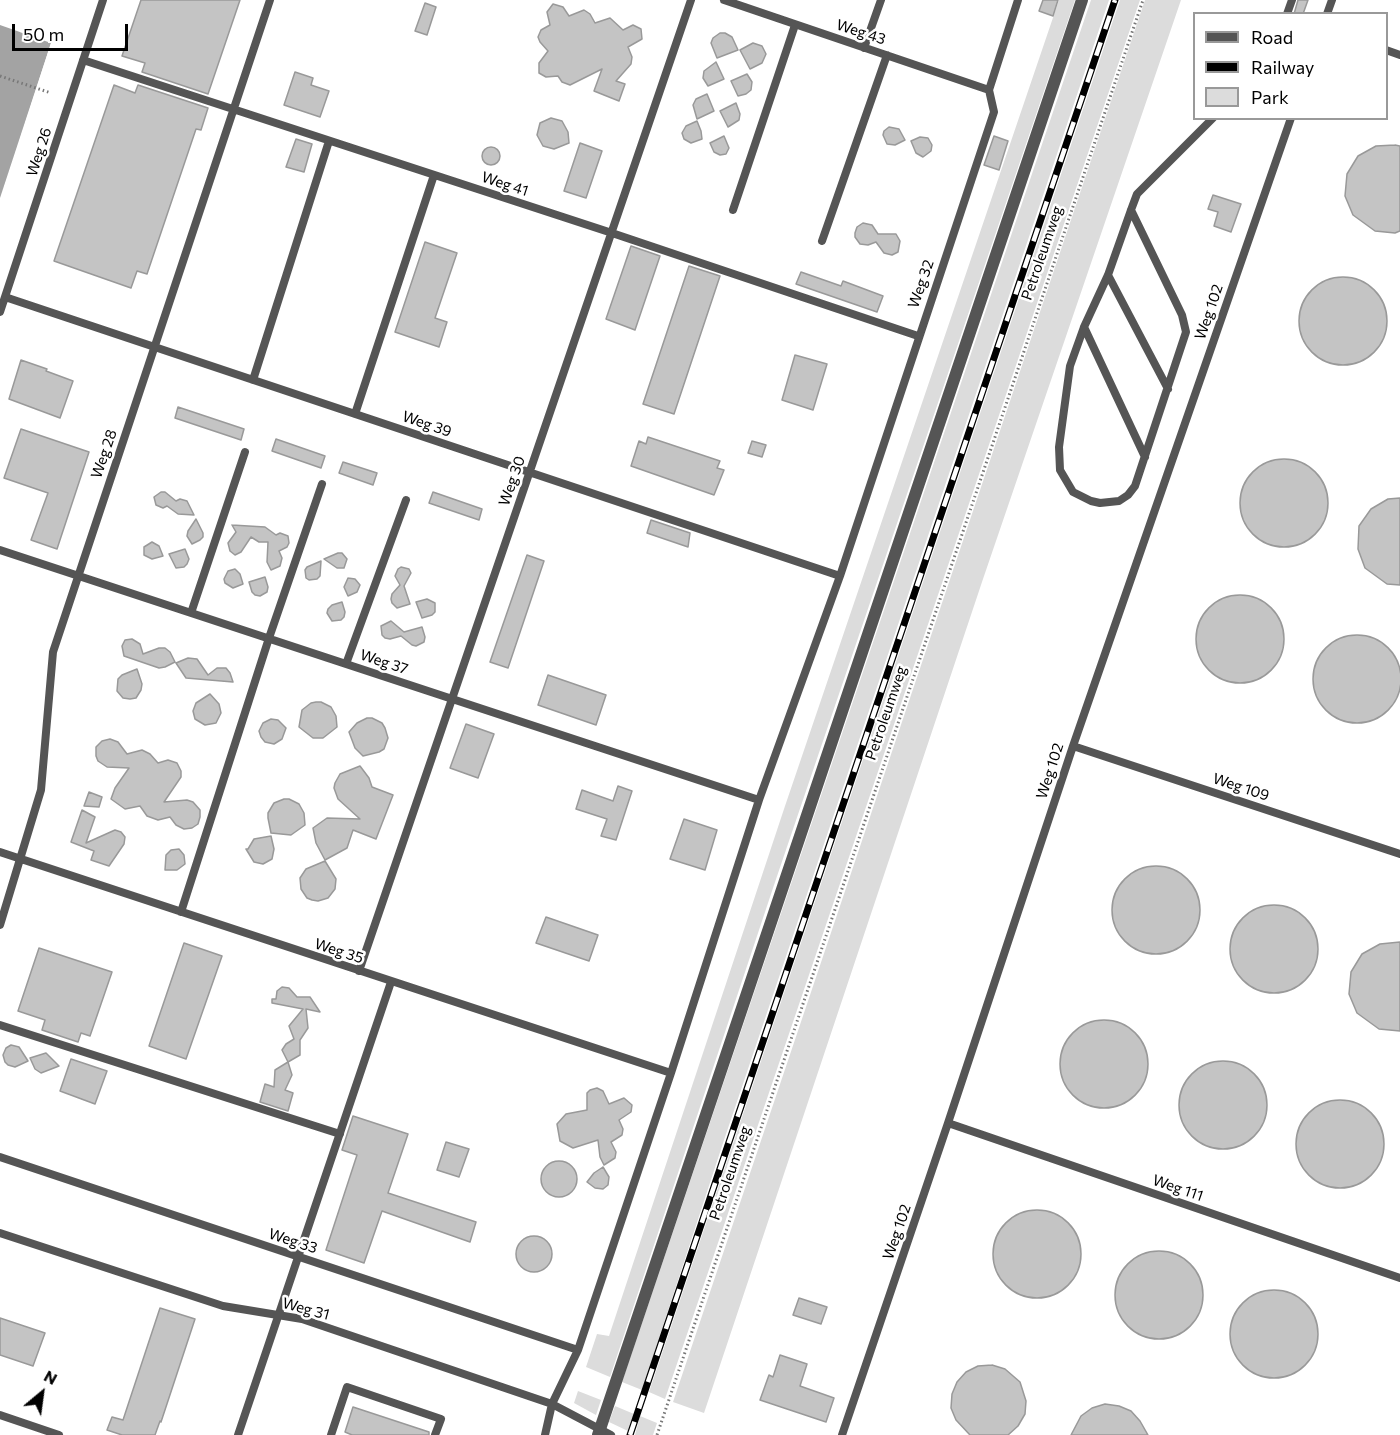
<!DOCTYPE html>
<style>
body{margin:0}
#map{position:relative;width:1400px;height:1435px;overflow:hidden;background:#fff;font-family:Commissioner,sans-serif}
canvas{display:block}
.legend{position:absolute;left:1193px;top:12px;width:195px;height:108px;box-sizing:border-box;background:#fff;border:2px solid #999;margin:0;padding:8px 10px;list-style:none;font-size:18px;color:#000}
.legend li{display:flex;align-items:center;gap:12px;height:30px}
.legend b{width:30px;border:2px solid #999}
.north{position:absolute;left:12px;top:1363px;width:60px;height:60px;-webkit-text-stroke:4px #fff;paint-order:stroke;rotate:29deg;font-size:16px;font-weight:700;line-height:24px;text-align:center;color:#000}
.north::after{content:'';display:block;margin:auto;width:21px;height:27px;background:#000;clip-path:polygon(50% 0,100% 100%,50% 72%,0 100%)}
.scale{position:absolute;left:12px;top:24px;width:116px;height:27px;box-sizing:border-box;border:3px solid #000;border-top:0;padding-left:8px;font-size:18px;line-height:21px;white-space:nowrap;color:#000;-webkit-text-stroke:4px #fff;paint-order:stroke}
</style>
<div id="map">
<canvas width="1400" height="1435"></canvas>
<ul class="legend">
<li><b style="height:8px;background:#555"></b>Road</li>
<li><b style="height:8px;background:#000"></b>Railway</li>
<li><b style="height:16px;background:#dcdcdc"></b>Park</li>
</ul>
<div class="north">N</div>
<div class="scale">50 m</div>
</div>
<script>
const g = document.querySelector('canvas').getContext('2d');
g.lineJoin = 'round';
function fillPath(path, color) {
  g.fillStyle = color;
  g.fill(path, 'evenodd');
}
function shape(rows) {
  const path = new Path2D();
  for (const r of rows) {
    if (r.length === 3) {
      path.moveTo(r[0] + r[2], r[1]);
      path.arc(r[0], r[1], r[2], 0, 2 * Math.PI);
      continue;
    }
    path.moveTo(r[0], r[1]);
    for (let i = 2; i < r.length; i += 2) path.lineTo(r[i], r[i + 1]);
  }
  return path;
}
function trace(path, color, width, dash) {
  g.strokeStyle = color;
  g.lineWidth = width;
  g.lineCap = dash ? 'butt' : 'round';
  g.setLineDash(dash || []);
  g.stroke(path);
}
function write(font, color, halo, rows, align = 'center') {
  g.font = font + ' Commissioner,sans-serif';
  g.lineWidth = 5;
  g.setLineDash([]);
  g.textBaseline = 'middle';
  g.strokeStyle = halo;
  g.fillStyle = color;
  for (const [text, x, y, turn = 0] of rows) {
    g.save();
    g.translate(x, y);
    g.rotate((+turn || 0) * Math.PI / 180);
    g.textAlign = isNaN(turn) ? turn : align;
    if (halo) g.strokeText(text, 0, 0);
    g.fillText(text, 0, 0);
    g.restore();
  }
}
const green = shape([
 [1059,0,1075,0,773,888,610,1377,586,1367,597,1334,609,1336,785,806],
 [1091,0,1109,0,724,1140,642,1390,622,1382],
 [1120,0,1140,0,665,1399,649,1392],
 [1145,0,1181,0,983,579,704,1413,673,1402],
 [578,1391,601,1400,596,1415,574,1403],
 [615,1406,634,1414,628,1431,609,1422],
 [640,1416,657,1423,653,1435,635,1435]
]);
const water = shape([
 [0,25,51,43,0,198]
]);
const pier = shape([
 [51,43,54,44,3,199,0,201]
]);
const building = shape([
 [141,0,240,0,208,94,142,72,145,63,122,56,141,0],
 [1043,0,1058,0,1053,16,1039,11,1043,0],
 [1298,0,1308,0,1303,14,1294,14,1298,0],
 [425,3,436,7,427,35,415,31,425,3],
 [553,4,563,7,569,16,584,10,590,14,595,23,610,18,623,30,633,25,641,29,642,39,628,47,632,57,631,64,616,81,625,84,619,101,594,91,602,69,570,85,562,82,558,76,546,77,539,73,539,63,548,51,540,42,538,37,541,30,550,25,547,12,553,4],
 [720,33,725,33,732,37,738,50,717,58,711,43,713,38,720,33],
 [753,43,762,46,766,54,762,63,750,69,740,50,753,43],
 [716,62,724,79,708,86,703,78,704,71,716,62],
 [295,72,313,78,311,85,329,91,320,117,284,105,295,72],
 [747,74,752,82,751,90,746,94,738,96,731,81,747,74],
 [114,85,135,93,138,85,208,108,201,130,196,129,147,274,137,271,131,288,54,261,114,85],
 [707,94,714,111,697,119,693,105,696,99,707,94],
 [736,103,740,114,739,120,728,127,720,111,736,103],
 [551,118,562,121,568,132,569,143,554,149,543,146,537,135,540,123,551,118],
 [697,121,701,131,702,139,691,143,684,139,682,133,686,126,697,121],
 [889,127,899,129,905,140,895,145,887,144,883,135,884,131,889,127],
 [724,136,729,148,726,154,720,155,714,152,710,143,724,136],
 [994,136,1008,141,999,170,984,165,994,136],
 [920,137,928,138,932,145,931,151,923,157,916,153,911,141,920,137],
 [296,139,312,144,304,172,286,167,296,139],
 [580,143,602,151,586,198,564,191,580,143],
 [1395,145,1400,146,1400,231,1395,233,1375,231,1353,215,1345,196,1347,174,1358,156,1376,146,1395,145],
 [491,156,9],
 [1213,195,1241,204,1231,232,1214,226,1218,212,1208,209,1213,195],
 [863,223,872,225,878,234,896,234,900,241,898,252,892,255,884,253,876,242,868,245,860,244,855,237,855,233,857,227,863,223],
 [425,242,457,253,435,318,447,322,439,347,395,332,425,242],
 [631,246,660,256,635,330,606,319,631,246],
 [689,266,720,276,674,414,643,404,689,266],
 [801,272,841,286,843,281,883,296,877,312,796,284,801,272],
 [1343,321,44],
 [795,355,827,364,813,410,782,400,795,355],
 [21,360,47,369,46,371,73,381,60,418,9,399,21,360],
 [178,407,244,429,241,440,175,418,178,407],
 [21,429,89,452,57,549,31,540,48,493,4,478,21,429],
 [648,437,720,461,717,468,724,470,714,495,631,466,639,441,646,444,648,437],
 [276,439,325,456,321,468,272,451,276,439],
 [752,441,766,445,762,457,748,453,752,441],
 [1284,503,44],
 [343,462,377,473,373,485,339,473,343,462],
 [161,492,165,492,176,501,180,499,187,501,194,515,178,514,167,506,163,508,156,505,154,497,161,492],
 [433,492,482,509,479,520,429,503,433,492],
 [1400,498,1400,585,1387,584,1365,568,1358,549,1359,526,1371,509,1388,499,1400,498],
 [196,519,203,533,203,537,200,540,192,544,187,536,188,531,196,519],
 [651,520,690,533,688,547,647,533,651,520],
 [232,525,265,527,276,535,280,533,288,536,289,543,287,547,279,551,282,558,280,566,271,570,267,562,268,542,259,542,251,537,241,552,235,555,230,551,228,543,236,532,232,525],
 [152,542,159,546,163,556,152,559,144,555,144,547,152,542],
 [185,549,189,559,187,564,184,567,176,568,169,554,185,549],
 [338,553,342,553,347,559,344,568,337,568,324,559,338,553],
 [527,555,544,561,508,668,490,662,527,555],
 [321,561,320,576,317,579,309,580,306,578,305,570,307,567,321,561],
 [401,567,409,569,411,573,404,586,410,604,397,608,392,603,391,599,392,594,400,585,395,576,398,569,401,567],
 [235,569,240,574,243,584,233,588,225,583,224,579,228,571,235,569],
 [265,577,268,587,267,592,260,596,255,595,252,592,249,582,265,577],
 [348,578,355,579,360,585,357,592,348,596,344,587,348,578],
 [1240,639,44],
 [427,599,435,603,435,612,432,615,422,618,416,602,427,599],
 [342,602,345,612,344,617,341,620,332,621,327,613,328,609,332,605,342,602],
 [391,621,404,632,422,627,425,637,424,642,416,646,412,645,401,636,390,639,385,638,382,635,381,626,391,621],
 [1357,679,44],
 [132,639,140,644,143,654,159,648,165,648,170,652,175,662,165,667,159,668,124,656,122,646,125,640,132,639],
 [188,658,197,659,208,675,217,668,226,668,230,673,233,682,186,678,176,663,188,658],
 [137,669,142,684,141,690,136,698,130,699,123,698,117,691,118,679,122,675,137,669],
 [548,675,606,695,596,725,538,705,548,675],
 [210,694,219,704,221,713,216,723,205,725,195,719,193,711,196,703,210,694],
 [316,702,321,702,331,707,336,716,337,727,323,738,313,738,299,727,302,710,311,703,316,702],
 [367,718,372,718,382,723,385,728,388,738,384,749,379,752,363,756,355,748,349,732,357,723,367,718],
 [271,719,278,720,286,728,282,739,274,744,265,742,261,737,259,731,263,723,271,719],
 [466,724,494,734,478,778,450,768,466,724],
 [110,739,118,742,127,754,142,750,150,754,158,763,168,760,177,763,181,771,181,777,164,802,187,800,193,802,200,810,200,817,198,824,192,828,184,829,176,825,170,817,158,820,147,816,140,806,125,809,111,799,115,788,129,768,107,767,98,761,96,756,96,747,102,741,110,739],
 [360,766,369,778,372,787,393,795,376,839,353,830,347,848,325,860,316,843,313,828,327,818,360,819,338,799,334,788,335,783,340,774,360,766],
 [618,786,632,791,616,840,601,836,607,819,576,809,582,790,613,801,618,786],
 [89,792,102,797,99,807,84,806,89,792],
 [284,799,289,799,299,804,304,813,305,825,291,835,271,833,268,818,268,813,274,803,284,799],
 [82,810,95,817,86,843,115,830,121,832,125,837,124,844,109,866,91,860,94,851,71,842,82,810],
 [684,819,717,830,705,870,670,859,684,819],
 [271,836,274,849,272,859,263,864,254,862,246,849,248,849,254,839,271,836],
 [179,849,184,855,185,864,177,870,165,870,166,855,171,850,179,849],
 [325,861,336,879,335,889,328,898,318,901,312,900,307,898,301,889,300,878,306,869,325,861],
 [1156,910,44],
 [1274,949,44],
 [546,917,598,935,589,961,536,943,546,917],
 [1400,942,1400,1031,1379,1029,1357,1013,1349,994,1351,972,1362,954,1380,944,1400,942],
 [184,943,222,956,186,1059,149,1046,184,943],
 [39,948,112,972,90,1036,81,1033,78,1042,42,1030,45,1020,18,1011,39,948],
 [282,987,289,988,297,997,310,997,320,1012,306,1009,308,1028,300,1040,300,1055,288,1062,292,1075,285,1090,293,1093,288,1111,260,1102,265,1084,274,1087,275,1070,288,1062,282,1050,286,1044,294,1039,289,1026,303,1009,272,1003,272,999,276,999,277,991,282,987],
 [1104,1064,44],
 [11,1045,19,1047,28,1061,15,1067,8,1065,5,1062,3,1055,6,1048,11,1045],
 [46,1053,59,1066,41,1073,35,1069,30,1058,46,1053],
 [71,1059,107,1071,95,1104,60,1091,71,1059],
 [1223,1105,44],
 [597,1088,603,1091,609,1104,624,1098,632,1105,631,1112,619,1120,623,1129,622,1135,611,1142,616,1152,615,1158,604,1165,600,1157,598,1140,573,1148,560,1141,557,1124,566,1114,587,1110,587,1093,590,1090,597,1088],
 [1340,1144,44],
 [353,1116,408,1134,388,1193,476,1222,470,1242,382,1211,364,1263,326,1250,357,1155,342,1150,353,1116],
 [446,1142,469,1149,459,1177,437,1170,446,1142],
 [559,1179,18],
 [603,1167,609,1177,608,1185,603,1189,595,1188,587,1182,594,1173,603,1167],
 [1037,1254,44],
 [534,1254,18],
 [1159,1295,44],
 [1274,1334,44],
 [799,1298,827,1307,821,1324,793,1315,799,1298],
 [160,1308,195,1319,161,1422,160,1421,155,1435,122,1435,107,1430,112,1417,123,1420,160,1308],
 [0,1318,45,1333,33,1366,0,1355,0,1318],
 [780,1355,807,1364,800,1386,834,1398,826,1422,760,1400,769,1375,773,1377,780,1355],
 [992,1365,1005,1369,1020,1382,1026,1401,1025,1414,1018,1426,1008,1435,970,1435,956,1420,951,1408,952,1394,957,1382,966,1372,978,1366,992,1365],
 [1105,1404,1119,1406,1131,1411,1140,1421,1148,1435,1071,1435,1081,1416,1092,1408,1105,1404],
 [353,1407,429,1432,429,1435,352,1435,345,1432,353,1407]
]);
const path = shape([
 [0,76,51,93],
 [657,1435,1143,0]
]);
const lane = shape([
 [724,0,989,90],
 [1287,14,1292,0],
 [1327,14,1332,0],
 [864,48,881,0],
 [1386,50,1400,55],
 [83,60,612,233,918,336],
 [733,210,795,25],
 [1131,210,1182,315,1186,332,1135,486,1128,495,1119,501,1100,503,1091,501,1073,492,1060,470,1059,447,1070,366,1084,327,1108,275,1131,210,1137,194,1213,118],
 [822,241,887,55],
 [1108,275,1168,389],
 [5,297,840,576],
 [0,312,103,0],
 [1084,327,1145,457],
 [253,380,329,141],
 [355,414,434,175],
 [0,550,759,800],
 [191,613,245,452],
 [346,664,406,500],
 [1073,746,1400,854],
 [0,852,671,1073],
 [181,912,269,638,322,484],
 [0,925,41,790,53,652,270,0],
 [359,971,691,0],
 [0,1025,340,1134],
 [948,1123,1400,1278],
 [0,1157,578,1350],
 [0,1233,223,1306,302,1319,552,1404,611,1435],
 [0,1415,59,1435],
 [238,1435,391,982],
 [331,1435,347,1387,441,1419,435,1435],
 [545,1435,552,1404,578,1350,671,1073,759,800,840,576,994,112,989,90,1018,0],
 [842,1435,948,1123,1073,746,1291,118]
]);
const street = shape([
 [598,1435,1082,0]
]);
const rail = shape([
 [630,1435,1115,0]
]);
const streetNames = [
 ["Weg 43",861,32,18],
 ["Weg 26",39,152,-72],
 ["Weg 41",505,184,18],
 ["Petroleumweg",1042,253,-71],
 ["Weg 32",921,284,-71],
 ["Weg 102",1209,312,-71],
 ["Weg 39",427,424,19],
 ["Weg 28",104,454,-71],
 ["Weg 30",512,481,-71],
 ["Weg 37",384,662,18],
 ["Petroleumweg",886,713,-71],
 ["Weg 102",1050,771,-72],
 ["Weg 109",1241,787,18],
 ["Weg 35",339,951,18],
 ["Petroleumweg",730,1173,-71],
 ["Weg 111",1178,1188,19],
 ["Weg 102",897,1232,-71],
 ["Weg 33",293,1241,18],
 ["Weg 31",306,1309,15]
];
fillPath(green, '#dcdcdc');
fillPath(water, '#a3a3a3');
fillPath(pier, '#fff');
fillPath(building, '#c4c4c4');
trace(building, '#999', 1.5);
trace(path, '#777', 3, [1.5, 3]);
trace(lane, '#555', 8);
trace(street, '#555', 12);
trace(rail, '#000', 7);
trace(rail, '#fff', 4.5, [14]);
write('15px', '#000', '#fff', streetNames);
</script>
